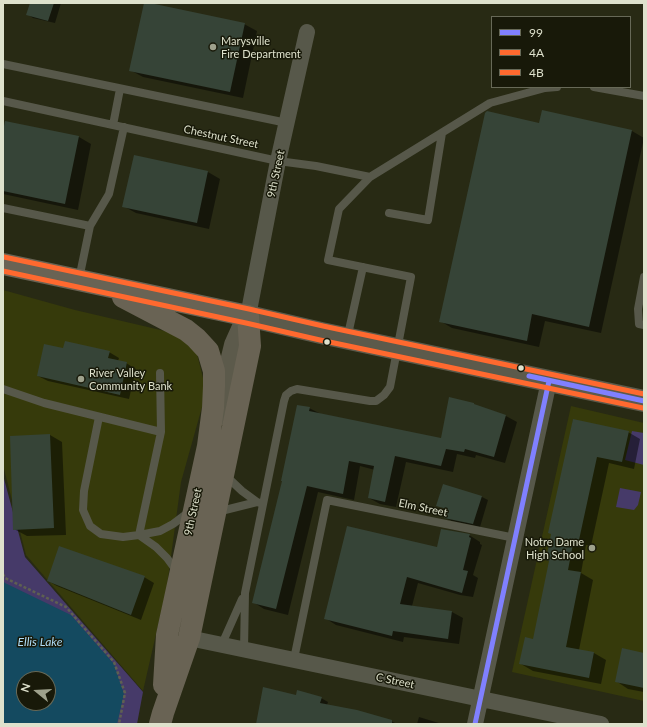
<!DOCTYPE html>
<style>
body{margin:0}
#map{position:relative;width:647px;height:727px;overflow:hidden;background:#282a14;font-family:Lato,sans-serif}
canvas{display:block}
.frame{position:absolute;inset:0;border:4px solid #dee1cc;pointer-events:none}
.legend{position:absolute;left:491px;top:16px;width:140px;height:72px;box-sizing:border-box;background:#181909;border:1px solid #676957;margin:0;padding:5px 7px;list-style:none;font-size:12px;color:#dee1cc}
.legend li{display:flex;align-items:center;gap:8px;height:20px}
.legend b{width:20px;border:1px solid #676957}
.north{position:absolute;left:16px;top:671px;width:40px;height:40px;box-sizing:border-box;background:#181909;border:1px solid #676957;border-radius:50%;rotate:288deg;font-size:11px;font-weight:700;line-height:16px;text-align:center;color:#dee1cc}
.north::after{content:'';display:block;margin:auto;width:14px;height:18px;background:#9ea18c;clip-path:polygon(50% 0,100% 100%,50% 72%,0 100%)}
</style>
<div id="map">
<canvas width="647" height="727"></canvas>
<div class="frame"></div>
<ul class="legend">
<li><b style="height:5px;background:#8080ff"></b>99</li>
<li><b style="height:5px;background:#ff692f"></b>4A</li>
<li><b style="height:5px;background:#ff692f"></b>4B</li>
</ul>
<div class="north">N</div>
</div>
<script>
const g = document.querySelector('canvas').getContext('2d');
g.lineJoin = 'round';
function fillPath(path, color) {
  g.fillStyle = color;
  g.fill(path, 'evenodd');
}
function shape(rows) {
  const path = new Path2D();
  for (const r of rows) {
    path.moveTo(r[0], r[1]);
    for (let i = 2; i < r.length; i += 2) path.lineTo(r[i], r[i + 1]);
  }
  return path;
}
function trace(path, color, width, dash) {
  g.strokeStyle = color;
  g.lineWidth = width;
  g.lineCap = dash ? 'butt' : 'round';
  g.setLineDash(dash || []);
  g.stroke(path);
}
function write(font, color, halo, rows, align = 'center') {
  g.font = font + ' Lato,sans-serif';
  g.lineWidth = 3;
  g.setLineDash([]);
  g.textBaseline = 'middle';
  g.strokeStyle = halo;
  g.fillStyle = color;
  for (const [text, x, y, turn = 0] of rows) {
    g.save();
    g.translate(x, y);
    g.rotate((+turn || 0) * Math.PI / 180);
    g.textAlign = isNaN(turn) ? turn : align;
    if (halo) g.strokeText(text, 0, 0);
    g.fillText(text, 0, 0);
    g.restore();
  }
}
const built = shape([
 [3,290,75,310,169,332,186,342,197,354,205,386,202,407,181,482,167,586,143,691,26,555,3,465],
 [571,406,644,423,644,701,512,672]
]);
const green = shape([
 [632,431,644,433,644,465,625,460],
 [3,475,25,557,143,692,137,724,3,724],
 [24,679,48,679,48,703,24,703],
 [620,488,641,492,638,505,634,510,616,507]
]);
const water = shape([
 [3,581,5,583,71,615,114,664,124,694,117,724,3,724],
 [24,679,48,679,48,703,24,703]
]);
const shadow = shape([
 [31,3,61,3,55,23,33,18,27,14],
 [145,3,244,24,257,31,243,98,143,77,130,70],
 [540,124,632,131,644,138,601,333,545,321,539,347,452,328,440,321],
 [3,137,79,137,91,144,78,210,3,194],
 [208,172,220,179,209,229,136,213,123,206],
 [64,350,109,352,119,358,118,361,126,363,136,369,129,399,48,381,38,376],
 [479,407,506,416,517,422,505,463,476,455,475,458,457,454,453,472,406,462,396,507,380,504,369,498,375,470,360,466,354,500,318,492,288,615,264,609,253,602,309,408,321,414,441,439],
 [573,420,628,432,640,439,634,469,609,463,591,546,586,545,581,573,593,580,579,650,594,653,606,660,601,684,533,671,521,664,534,640,550,561],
 [50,435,62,442,66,535,27,536,14,529],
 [444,485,482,497,488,500,480,527,452,521,445,518,447,510,437,505],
 [469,535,480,542,480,544,482,545,473,575,478,578,473,597,460,595,418,583,412,606,452,612,463,618,459,644,404,637,403,642,336,625,325,618,437,548],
 [144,577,154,583,141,620,57,586,48,581],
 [644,654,644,692,628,689,616,681],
 [297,697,321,698,328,702,327,705,391,721,397,724,257,724],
 [419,717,442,724,417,724]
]);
const building = shape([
 [30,3,54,3,48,21,26,15],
 [144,3,150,3,245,23,230,92,129,71],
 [542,110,632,130,589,327,532,314,527,341,439,322,485,113,487,111,539,123],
 [5,121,79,136,65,204,3,191,3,131],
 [134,155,208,171,197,223,122,207],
 [65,341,110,351,108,358,127,362,120,395,37,376,44,344,63,348],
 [449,397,474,403,474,404,506,415,494,457,465,449,464,452,446,449,441,466,395,456,385,502,368,498,374,466,349,461,343,494,307,486,276,609,252,603,282,481,281,481,297,405,310,407,309,411,441,438],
 [573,419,629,431,622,462,597,457,579,540,574,539,568,570,581,572,566,647,594,652,589,678,519,664,525,637,533,639,549,561,546,560,551,534,548,533],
 [50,434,54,528,13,530,10,436],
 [443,484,482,496,473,524,444,518,447,509,436,506],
 [347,526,437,547,441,529,470,534,469,537,471,538,463,570,468,571,462,593,407,577,400,604,452,611,448,639,393,631,392,636,324,619],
 [59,546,145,576,131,615,47,581],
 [622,648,644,653,644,688,615,682],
 [263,687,296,695,297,690,322,697,320,703,357,710,392,720,392,724,256,724]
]);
const path = shape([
 [3,574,5,578,66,607,114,662,125,693,119,724]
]);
const lane = shape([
 [3,64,287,123],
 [594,87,644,96],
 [3,101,278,161,316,166,370,177,490,103,545,88,557,87],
 [113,125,120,89],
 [3,208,90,226],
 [389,213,428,220,442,133],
 [644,277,638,309,639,324,644,325],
 [79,279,90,226,109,194,124,127],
 [347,339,363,267],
 [160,373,161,432],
 [3,389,44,403,161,432,139,535,123,537,101,534,90,526,83,510,84,491,99,417],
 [225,475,242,491,257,502,263,504],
 [217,512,257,502],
 [139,535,160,531,173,524,189,512],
 [139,535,156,547,167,558,178,573],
 [222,644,242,599],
 [244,650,245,593,284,401,286,395,291,391,297,389,370,401,376,401,384,395,390,387,411,277,328,260,339,209,370,177],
 [294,659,327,500,515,538]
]);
const street = shape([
 [248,316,278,161,307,32],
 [189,638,601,724],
 [475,724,549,381]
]);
const secondary = shape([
 [218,415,235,345,248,316,321,333,644,401]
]);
const highway = shape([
 [3,264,248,316,250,346,189,638,163,713,160,724],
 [123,297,186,330,196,338,208,351,214,371,214,386,213,408,208,446,167,635,164,685]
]);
const bus1 = shape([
 [529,376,644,401],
 [475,724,549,381]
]);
const bus2 = shape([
 [3,271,246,323,320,340,643,408]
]);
const bus3 = shape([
 [4,257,249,309,323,326,644,394]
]);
const markers = [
 [213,47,4,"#9ea18c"],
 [327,342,3.5,"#dee1cc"],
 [521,368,3.5,"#dee1cc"],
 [81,379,4,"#9ea18c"],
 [592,548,4,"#9ea18c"]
];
const poiNames = [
 ["Marysville",221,41],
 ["Fire Department",221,54],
 ["River Valley",89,373],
 ["Community Bank",89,386],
 ["Notre Dame",584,542,"right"],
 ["High School",584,555,"right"]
];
const streetNames = [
 ["Chestnut Street",221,137,12],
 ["9th Street",276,174,-78],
 ["Elm Street",423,508,12],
 ["9th Street",193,512,-78],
 ["C Street",395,681,12]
];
const waterNames = [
 ["Ellis Lake",40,642]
];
fillPath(built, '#363a0b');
fillPath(green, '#463a69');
fillPath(water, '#144a60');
fillPath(shadow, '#0007');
fillPath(building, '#364437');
trace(path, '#5e6052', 2.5, [3, 2]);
trace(lane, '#57584a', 8);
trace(street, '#57584a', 16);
trace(secondary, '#5c5a4b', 22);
trace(highway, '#696354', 22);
trace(bus1, '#8080ff', 5);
trace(bus2, '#ff692f', 5);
trace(bus3, '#ff692f', 5);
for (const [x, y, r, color] of markers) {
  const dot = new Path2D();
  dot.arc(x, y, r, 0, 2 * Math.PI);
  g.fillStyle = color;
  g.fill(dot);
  trace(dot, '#181909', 1.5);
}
write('11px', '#dee1cc', '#181909', poiNames, 'left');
write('11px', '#dee1cc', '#181909', streetNames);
write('italic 12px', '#aedcf7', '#181909', waterNames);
</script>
